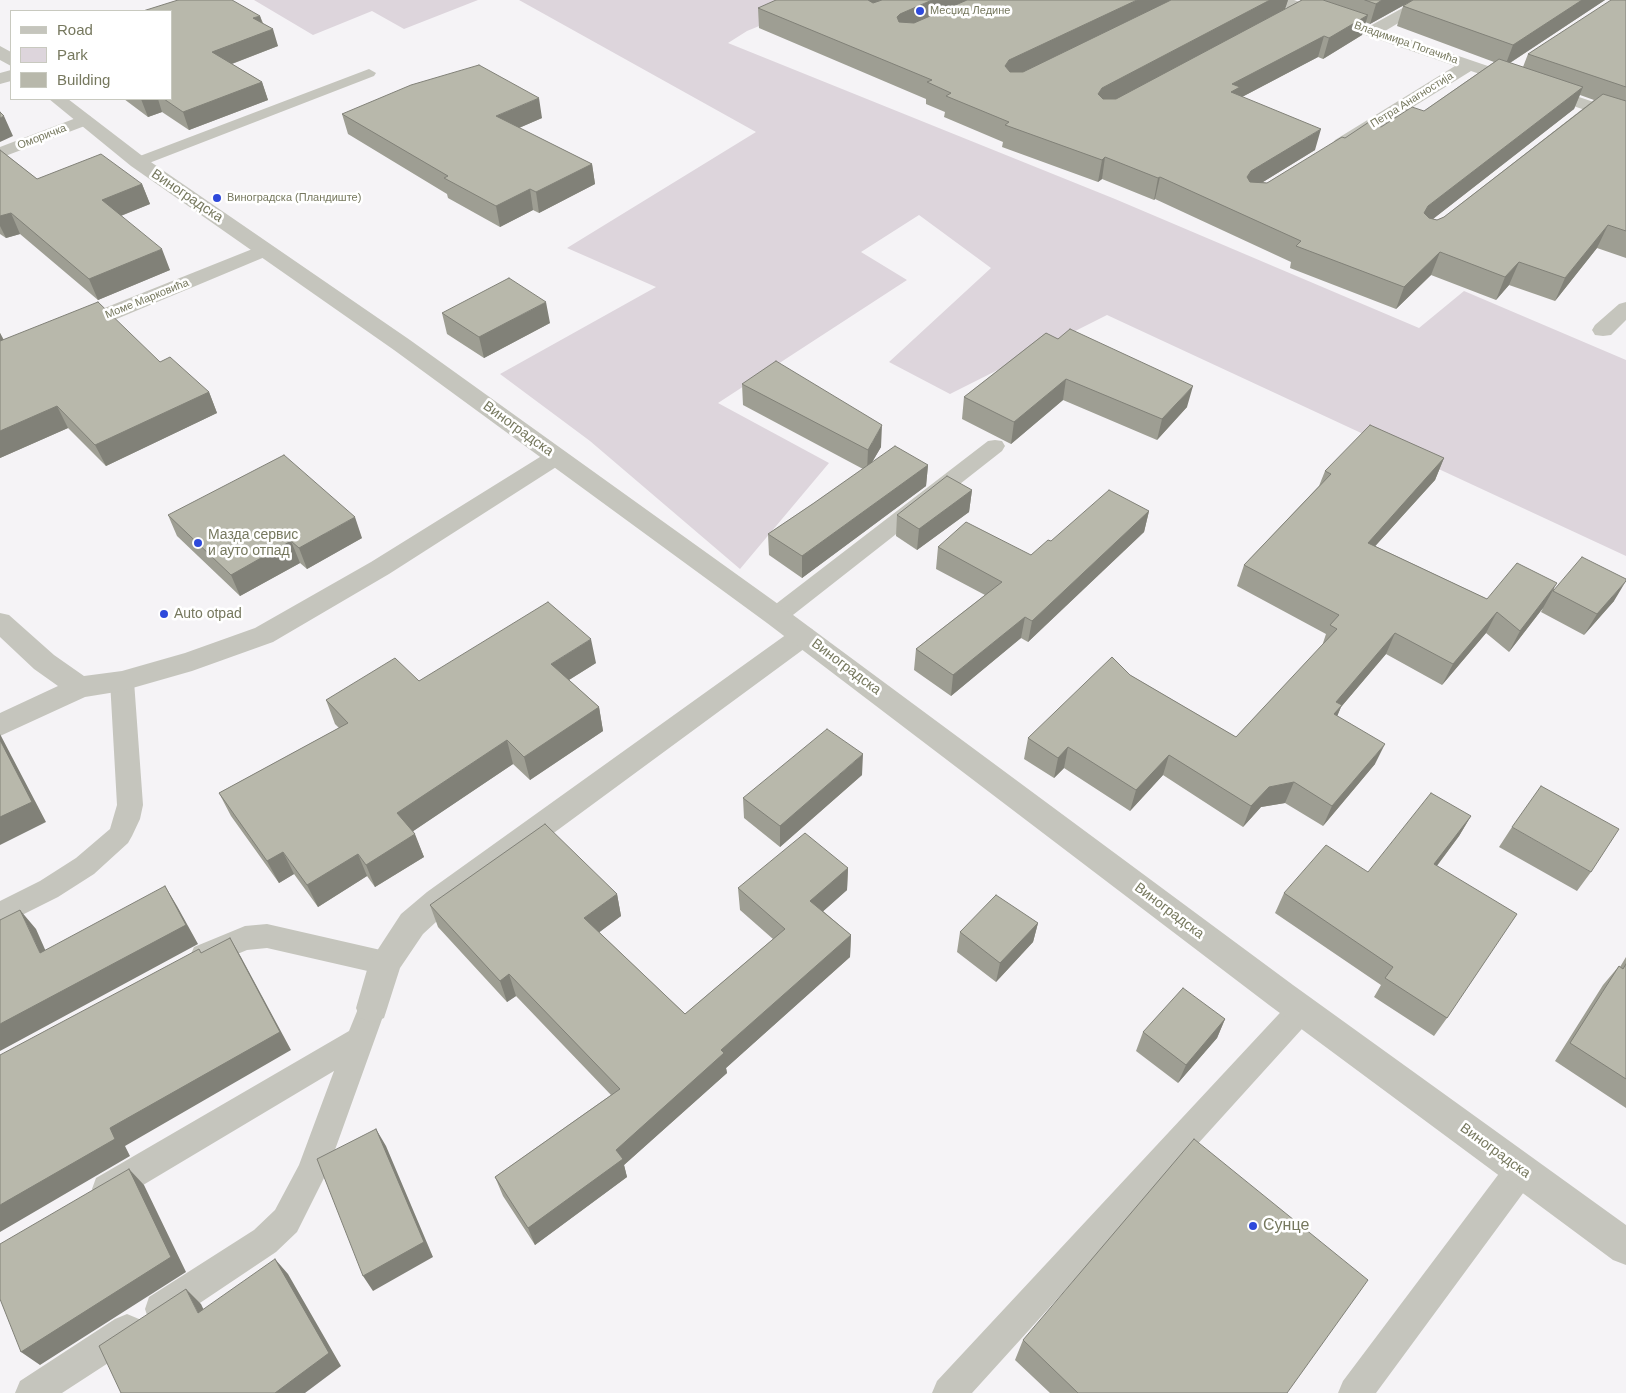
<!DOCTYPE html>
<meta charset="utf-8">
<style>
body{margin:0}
#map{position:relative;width:1626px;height:1393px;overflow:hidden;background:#f5f3f6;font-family:Arial,sans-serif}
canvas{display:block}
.legend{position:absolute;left:10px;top:10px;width:162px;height:90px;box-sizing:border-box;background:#fff;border:1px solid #c8c9bf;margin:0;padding:6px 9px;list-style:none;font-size:15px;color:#76785e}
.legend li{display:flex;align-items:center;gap:10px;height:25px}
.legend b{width:25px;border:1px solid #c8c9bf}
</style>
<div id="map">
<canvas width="1626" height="1393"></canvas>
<ul class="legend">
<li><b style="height:6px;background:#c5c5bd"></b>Road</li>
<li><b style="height:14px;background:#ddd5dc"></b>Park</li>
<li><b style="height:14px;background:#b8b8ab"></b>Building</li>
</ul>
</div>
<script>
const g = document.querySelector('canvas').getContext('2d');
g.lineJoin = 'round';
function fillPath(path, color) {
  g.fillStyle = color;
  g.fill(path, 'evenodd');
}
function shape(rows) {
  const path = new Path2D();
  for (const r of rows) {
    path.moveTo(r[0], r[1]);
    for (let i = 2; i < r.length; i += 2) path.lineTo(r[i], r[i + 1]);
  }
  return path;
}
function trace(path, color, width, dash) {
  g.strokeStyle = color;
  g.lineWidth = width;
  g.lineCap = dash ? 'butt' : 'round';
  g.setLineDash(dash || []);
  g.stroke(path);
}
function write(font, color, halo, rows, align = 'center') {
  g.font = font + ' Arial,sans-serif';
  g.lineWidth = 5;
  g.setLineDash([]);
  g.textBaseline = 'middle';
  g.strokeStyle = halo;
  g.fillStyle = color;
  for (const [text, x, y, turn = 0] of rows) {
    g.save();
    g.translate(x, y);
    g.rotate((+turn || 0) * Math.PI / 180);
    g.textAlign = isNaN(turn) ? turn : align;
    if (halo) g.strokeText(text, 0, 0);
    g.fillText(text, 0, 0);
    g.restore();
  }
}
const green = shape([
 [254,0,478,0,404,29,372,11,313,35],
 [519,0,823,0,747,31,728,43,1115,199,1419,328,1464,291,1626,360,1626,556,1107,315,950,394,889,362,991,268,919,215,861,252,907,280,718,403,829,463,740,569,590,441,500,374,656,287,567,248,756,132]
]);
const service = shape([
 [369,69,376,73,374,76,144,165,132,165,130,162,132,159,369,69],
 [995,440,1002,441,1005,446,1002,451,784,622,776,624,768,622,765,616,768,610,988,441,995,440],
 [122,672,130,675,134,681,143,805,140,819,132,836,128,843,94,874,58,897,0,926,0,901,40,881,76,858,110,829,117,805,110,681,114,675,122,672],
 [267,924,385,951,395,954,399,963,395,972,385,975,267,948,247,950,204,968,194,965,190,956,194,947,245,926,267,924],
 [372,995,382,999,386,1008,327,1172,297,1232,276,1252,173,1321,161,1325,149,1321,145,1309,149,1297,254,1230,275,1210,299,1165,334,1071,118,1200,107,1204,96,1200,92,1189,96,1178,349,1031,362,999,372,995],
 [1301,997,1311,1001,1315,1010,1311,1019,972,1393,932,1393,937,1381,1291,1001,1301,997],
 [1521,1155,1532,1159,1536,1170,1532,1181,1376,1393,1338,1393,1343,1381,1510,1159,1521,1155],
 [127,1314,139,1319,144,1331,139,1343,62,1393,15,1393,20,1381,115,1319,127,1314]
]);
const minor = shape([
 [1271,0,1294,0,1370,26,1417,0,1437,0,1385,31,1626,113,1626,124,1471,71,1347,148,1335,148,1332,144,1335,140,1455,66,1273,3,1271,0],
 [11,70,11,81,0,84,0,73,11,70],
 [84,115,90,116,93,120,90,124,0,158,0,147,84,115],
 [265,244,272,246,275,250,272,254,83,333,75,334,67,333,64,328,67,323,265,244],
 [1626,302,1626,320,1611,335,1603,336,1595,335,1592,330,1595,325,1619,304,1626,302],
 [556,449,564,452,568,457,564,462,389,574,273,642,192,671,122,691,85,697,0,736,0,713,58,686,34,669,0,637,0,613,9,615,54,655,84,676,122,671,185,653,255,628,371,562,548,452,556,449],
 [803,626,812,629,816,636,812,643,449,910,423,934,400,968,384,1018,372,1023,360,1018,356,1008,369,963,401,914,427,892,794,629,803,626]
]);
const tertiary = shape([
 [0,46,11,52,11,66,0,60,0,46],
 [49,99,68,99,145,158,410,340,785,609,1293,985,1626,1225,1626,1265,1613,1260,1269,1005,767,623,394,350,131,166,49,99]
]);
const wall = shape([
 [1288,0,1285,9,1301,1,1300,0,1605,0,1510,63,1523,67,1528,54,1626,0,1626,258,1597,248,1555,301,1509,285,1496,300,1431,275,1396,309,1290,268,1291,262,1155,199,1154,200,1102,179,1098,182,1002,147,1003,142,944,117,945,112,926,104,926,99,759,28,758,8],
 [1408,3,1403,6,1397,26,1494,62,1424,111,1381,127,1345,138,1267,183,1263,182,1315,150,1242,97,1318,57,1323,59,1362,35,1365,22,1370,24],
 [1580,95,1594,100,1444,217,1437,220,1433,219,1574,109],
 [260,16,263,23,278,46,232,64,262,82,268,100,189,130,162,112,148,117,124,99,171,99],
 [342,114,542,118,519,128,592,164,595,184,539,213,533,210,500,227,448,198,447,194,348,134],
 [0,150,37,179,142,184,150,204,121,216,170,270,98,300,20,234,6,238,0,234],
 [442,313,550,323,484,358,447,334],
 [0,333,4,340,160,362,209,392,217,413,106,466,68,428,0,458],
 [1046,333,1187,407,1157,440,1063,400,1011,444,962,419,964,397],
 [742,384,881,447,872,462,928,465,926,486,802,578,769,555,768,534,814,503,863,469,743,405],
 [1444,458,1435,480,1375,546,1487,599,1554,589,1614,601,1584,635,1541,612,1543,608,1509,652,1486,633,1442,685,1386,654,1341,707,1337,716,1375,764,1323,826,1285,803,1261,807,1243,827,1163,775,1130,811,1064,768,1054,778,1024,759,1028,738,1130,675,1236,737,1322,646,1326,634,1237,586,1244,565,1319,486,1325,471],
 [972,490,969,512,917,550,896,536,897,515],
 [1149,511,1144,532,1028,642,1021,638,951,696,914,670,916,649,985,595,936,569,938,547,1031,555,1051,541],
 [168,515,362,538,307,569,300,563,240,596,177,536],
 [596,663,569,680,599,707,603,731,530,780,513,764,413,831,424,857,375,887,367,876,318,907,294,874,279,883,231,816,219,793,339,728,335,724,326,700,419,681],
 [862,775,780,847,744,818,743,798],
 [1471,816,1459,836,1437,866,1447,1018,1434,1036,1374,997,1381,985,1275,913,1284,893,1368,872],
 [1512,827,1591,872,1577,891,1499,847],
 [848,868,847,890,823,911,851,935,850,957,726,1068,727,1073,624,1165,627,1177,535,1245,503,1196,495,1177,611,1095,516,996,507,1002,438,927,430,905,617,894,621,916,599,932,685,1014,773,939,740,910,738,888],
 [1038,923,1033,942,996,982,957,952,960,932],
 [1626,957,1626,1108,1555,1061,1603,985,1619,966,1620,967],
 [1225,1019,1217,1038,1178,1083,1136,1051,1143,1032],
 [1023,1340,1287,1393,1050,1393,1015,1360]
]);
const shadedWall = shape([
 [863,0,894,0,862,17],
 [932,0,976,0,899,34,897,17,900,14],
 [1137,0,1176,0,1007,81,1005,66,1009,60],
 [1270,0,1288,0,1285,9,1095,115,1098,94,1102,88],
 [1382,0,1413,0,1370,24,1376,4],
 [1582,0,1605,0,1505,66,1513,45],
 [1368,15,1362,35,1323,59,1329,38],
 [260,16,265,32,273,29,278,46,218,69,212,52,253,18],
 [1324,36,1318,57,1238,99,1226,114,1232,84],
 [262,82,268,100,189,130,183,112],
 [1583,87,1574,109,1420,229,1424,213,1428,206],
 [539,98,542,118,500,136,496,116],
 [141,99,158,99,162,112,148,117],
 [4,116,13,136,0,142,0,118],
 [1321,129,1315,150,1245,193,1247,177,1251,171],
 [1105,157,1102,179,1098,182,1102,160],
 [592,164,595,184,539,213,536,192],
 [1160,177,1155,199,1154,200,1158,178],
 [142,184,150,204,110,220,102,200],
 [530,189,533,210,500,227,496,206],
 [11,213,20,234,6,238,0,226,0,216],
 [1608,225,1597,248,1555,301,1565,278],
 [162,249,170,270,98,300,89,279],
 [1440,252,1431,275,1396,309,1404,287],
 [1519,262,1509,285,1496,300,1505,277],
 [546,302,550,323,484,358,479,337],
 [0,333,6,345,0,349],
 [1066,379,1063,400,1011,444,1014,422],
 [1193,386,1187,407,1157,440,1162,419],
 [209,392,217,413,106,466,95,445],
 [57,406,68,428,0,458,0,431],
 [882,425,881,447,867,471,868,450],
 [1444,458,1435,480,1359,564,1368,543],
 [928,465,926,486,802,578,802,556],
 [972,490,969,512,917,550,919,529],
 [1149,511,1144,532,1028,642,1032,621],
 [355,517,362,538,307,569,299,548],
 [291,541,300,563,240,596,231,575],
 [1626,581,1614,601,1584,635,1597,614],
 [1557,583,1543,608,1509,652,1520,631],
 [1497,612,1486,633,1442,685,1453,664],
 [1025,617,1021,638,951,696,953,675],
 [1395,633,1386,654,1341,707,1333,726,1336,702],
 [591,639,596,663,556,688,551,664],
 [599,707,603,731,530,780,524,757],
 [0,734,46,822,0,845],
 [507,740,513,764,406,836,397,813],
 [1385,744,1375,764,1323,826,1332,806],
 [1068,747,1064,768,1054,778,1058,758],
 [863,754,862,775,780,847,780,826],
 [1169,755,1163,775,1130,811,1136,790],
 [1294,782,1285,803,1261,807,1243,827,1251,806,1269,787],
 [1471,816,1459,836,1423,884,1434,864],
 [415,834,424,857,375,887,366,865],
 [283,852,294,874,279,883,267,861],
 [358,854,367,876,318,907,307,885],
 [848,868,847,890,810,923,810,901],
 [165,886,177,906,198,944,0,1051,0,1024],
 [617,894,621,916,589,940,584,918],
 [20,910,36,929,55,972,40,953],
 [1038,923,1033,942,996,982,1000,963],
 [851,935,850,957,726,1068,727,1073,624,1165,627,1177,535,1245,528,1228,616,1150,721,1050],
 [230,938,241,957,291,1050,125,1146,130,1156,0,1232,0,1205,110,1128],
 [509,974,516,996,507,1002,500,981],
 [1225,1019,1217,1038,1178,1083,1186,1065],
 [376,1129,386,1146,433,1257,373,1291,363,1276],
 [129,1169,144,1185,186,1272,40,1365,21,1352],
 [275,1259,288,1274,341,1366,305,1393,275,1393],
 [186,1289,201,1304,212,1327,198,1313]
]);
const building = shape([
 [178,0,232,0,260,16,253,18,273,29,212,52,262,82,183,112,164,99,171,99,171,11,143,11,178,0],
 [776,0,868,0,873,3,882,0,932,0,900,14,897,17,899,22,914,23,967,0,1137,0,1009,60,1005,66,1010,72,1023,72,1171,0,1270,0,1102,88,1098,94,1103,99,1116,99,1302,0,1323,0,1368,15,1329,38,1324,36,1232,84,1240,87,1231,92,1321,129,1251,171,1247,177,1250,182,1267,183,1342,137,1345,138,1369,122,1381,127,1412,107,1424,111,1499,59,1583,87,1428,206,1424,213,1429,218,1437,220,1444,217,1603,94,1626,101,1626,231,1608,225,1565,278,1519,262,1505,277,1440,252,1404,287,1296,246,1301,241,1160,177,1158,178,1105,157,1102,160,1005,125,1009,122,946,96,951,93,927,82,932,80,758,8,776,0],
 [1365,0,1382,0,1376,4,1365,0],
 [1413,0,1582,0,1513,45,1403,6,1413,0],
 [1611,0,1626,0,1626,87,1528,54,1611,0],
 [479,65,539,98,496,116,592,164,536,192,530,189,496,206,444,178,448,176,342,114,411,85,479,65],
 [0,112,4,116,0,118,0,112],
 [0,150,37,179,101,154,142,184,102,200,162,249,89,279,11,213,0,216,0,150],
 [509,278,546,302,479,337,442,313,509,278],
 [98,302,160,362,170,357,209,392,95,445,57,406,0,431,0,341,98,302],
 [1070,329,1193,386,1162,419,1066,379,1014,422,964,397,1046,333,1058,339,1070,329],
 [776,361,882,425,868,450,742,384,776,361],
 [1370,425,1444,458,1368,543,1487,599,1517,563,1557,583,1520,631,1497,612,1453,664,1395,633,1336,702,1342,705,1334,714,1385,744,1332,806,1294,782,1269,787,1251,806,1169,755,1136,790,1068,747,1058,758,1028,738,1112,657,1130,675,1236,737,1337,629,1330,625,1339,615,1244,565,1331,474,1325,471,1370,425],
 [895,446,928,465,802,556,768,534,814,503,895,446],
 [284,455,355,517,299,548,291,541,231,575,168,515,284,455],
 [947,476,972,490,919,529,897,515,947,476],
 [1109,490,1149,511,1032,621,1025,617,953,675,916,649,1002,582,938,547,966,522,1031,555,1048,540,1051,541,1109,490],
 [1582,557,1626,579,1626,581,1597,614,1553,591,1582,557],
 [548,602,591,639,551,664,599,707,524,757,507,740,397,813,415,834,366,865,358,854,307,885,283,852,267,861,219,793,348,723,326,700,395,658,419,681,548,602],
 [827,729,863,754,780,826,743,798,827,729],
 [0,740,32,802,0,817,0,740],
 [1541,786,1619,829,1591,872,1512,827,1541,786],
 [1431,793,1471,816,1434,864,1517,914,1447,1018,1385,978,1393,967,1284,893,1326,845,1368,872,1431,793],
 [545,824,617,894,584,918,685,1014,785,929,738,888,805,833,848,868,810,901,851,935,721,1050,724,1053,616,1150,623,1159,528,1228,495,1177,620,1089,509,974,500,981,430,905,545,824],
 [165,886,186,925,0,1024,0,920,20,910,40,953,165,886],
 [996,895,1038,923,1000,963,960,932,996,895],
 [230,938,280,1032,110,1128,115,1139,0,1205,0,1055,199,949,201,953,230,938],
 [1626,964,1626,1079,1570,1043,1619,966,1623,969,1626,964],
 [1183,988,1225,1019,1186,1065,1143,1032,1183,988],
 [376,1129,424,1242,363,1276,317,1159,376,1129],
 [1194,1139,1368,1280,1287,1393,1078,1393,1023,1340,1194,1139],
 [129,1169,171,1257,21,1352,0,1299,0,1244,129,1169],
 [275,1259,329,1353,275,1393,121,1393,99,1346,186,1289,198,1313,275,1259]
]);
const markers = [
 [920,11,5,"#2e49db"],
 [217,198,5,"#2e49db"],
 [198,543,5,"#2e49db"],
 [164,614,5,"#2e49db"],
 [1253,1226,5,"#2e49db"]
];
const farPoinames = [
 ["Месџид Ледине",930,11],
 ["Виноградска (Пландиште)",227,198]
];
const farStreetnames = [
 ["Владимира Погачића",1406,43,19],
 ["Петра Анагностија",1412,100,-32],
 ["Оморичка",42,137,-21],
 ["Моме Марковића",147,299,-22]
];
const streetNames = [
 ["Виноградска",187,196,34],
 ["Виноградска",518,429,36],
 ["Виноградска",846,667,37],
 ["Виноградска",1169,911,37],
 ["Виноградска",1495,1151,36]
];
const poiNames = [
 ["Мазда сервис",208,535],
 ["и ауто отпад",208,551],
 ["Auto otpad",174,614]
];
const nearPoinames = [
 ["Сунце",1263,1226]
];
fillPath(green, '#ddd5dc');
fillPath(service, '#c5c5bd');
fillPath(minor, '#c5c5bd');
fillPath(tertiary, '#c5c5bd');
fillPath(wall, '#9e9e93');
fillPath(shadedWall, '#818178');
fillPath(building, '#b8b8ab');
trace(building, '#818178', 1);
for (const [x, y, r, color] of markers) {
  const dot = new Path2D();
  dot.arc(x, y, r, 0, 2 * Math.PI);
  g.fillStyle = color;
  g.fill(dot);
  trace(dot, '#fff', 2);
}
write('11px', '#76785e', '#fff', farPoinames, 'left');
write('11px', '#76785e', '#fff', farStreetnames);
write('14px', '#76785e', '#fff', streetNames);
write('14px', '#76785e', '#fff', poiNames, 'left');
write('16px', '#76785e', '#fff', nearPoinames, 'left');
</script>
